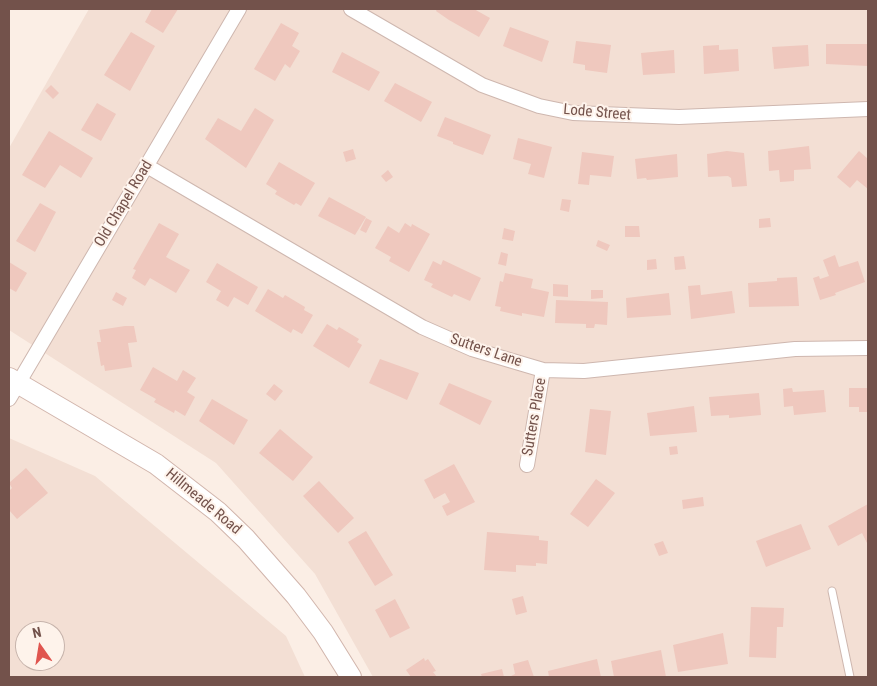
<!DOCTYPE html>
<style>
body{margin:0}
#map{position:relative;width:877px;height:686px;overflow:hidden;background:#fbeee5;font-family:"Roboto Condensed",sans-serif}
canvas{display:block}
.frame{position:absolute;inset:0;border:10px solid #73524b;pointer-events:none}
.north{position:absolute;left:15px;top:621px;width:50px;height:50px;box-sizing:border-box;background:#fef3eb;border:1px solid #c6b3ab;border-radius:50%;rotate:347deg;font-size:14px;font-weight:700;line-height:20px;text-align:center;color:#73524b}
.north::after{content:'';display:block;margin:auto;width:18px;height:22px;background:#e0554f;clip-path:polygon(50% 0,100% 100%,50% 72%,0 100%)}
</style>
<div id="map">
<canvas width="877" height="686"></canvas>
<div class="frame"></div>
<div class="north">N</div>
</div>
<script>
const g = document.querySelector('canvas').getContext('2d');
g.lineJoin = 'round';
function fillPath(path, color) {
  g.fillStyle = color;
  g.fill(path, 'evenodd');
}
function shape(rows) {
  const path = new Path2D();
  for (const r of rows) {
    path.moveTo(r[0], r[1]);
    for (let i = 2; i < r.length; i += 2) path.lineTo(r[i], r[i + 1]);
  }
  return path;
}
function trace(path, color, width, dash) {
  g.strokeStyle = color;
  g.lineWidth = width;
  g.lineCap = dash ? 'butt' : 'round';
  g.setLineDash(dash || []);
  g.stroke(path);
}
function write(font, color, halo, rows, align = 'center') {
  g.font = font + ' "Roboto Condensed",sans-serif';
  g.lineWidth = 4;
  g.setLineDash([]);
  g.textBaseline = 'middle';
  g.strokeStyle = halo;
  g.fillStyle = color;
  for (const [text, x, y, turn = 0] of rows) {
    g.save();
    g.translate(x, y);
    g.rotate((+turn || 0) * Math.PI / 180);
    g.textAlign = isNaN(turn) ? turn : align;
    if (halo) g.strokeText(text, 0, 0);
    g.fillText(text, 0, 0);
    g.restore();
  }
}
const residential = shape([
 [89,9,868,9,868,677,373,677,315,574,216,463,9,330,9,148],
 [9,438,95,476,286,636,305,677,9,677],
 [25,631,55,631,55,661,25,661]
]);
const building = shape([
 [152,9,178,9,163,33,145,22],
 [437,9,474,9,490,18,479,37,449,20,436,11],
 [281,23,299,33,292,46,300,51,290,68,285,64,275,81,254,69],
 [510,27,549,41,542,62,503,46],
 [131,32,155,46,130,91,104,75],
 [576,41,611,45,607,73,585,70,585,65,573,63],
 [826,44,868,44,868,66,826,64],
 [719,45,719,50,738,49,739,71,704,74,703,46],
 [808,45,809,66,774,69,772,47],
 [674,50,675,73,643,75,641,53],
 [342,52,380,72,369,91,332,72],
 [395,83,432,102,421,122,384,101],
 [51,85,59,93,53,99,45,91],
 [97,103,116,114,101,141,81,130],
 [255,108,274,120,246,168,205,139,218,118,241,131],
 [445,117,491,135,483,155,453,144,453,142,437,136],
 [49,131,93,158,81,178,60,165,45,188,22,175],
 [518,138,552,147,544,178,528,174,531,164,513,159],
 [809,146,811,169,794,170,794,181,780,182,779,170,769,171,768,151],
 [353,149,356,159,346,162,343,152],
 [727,151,744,153,747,186,732,187,731,178,728,176,708,177,707,154],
 [859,151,868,159,868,189,857,180,850,188,837,177],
 [582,152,614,156,611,177,590,175,589,185,578,184],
 [677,154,678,177,647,180,646,178,637,179,635,159],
 [279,162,315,183,301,206,296,203,294,205,275,194,277,191,266,184],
 [388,170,393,177,386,182,381,176],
 [329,197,366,217,355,235,318,216],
 [562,199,571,200,569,212,560,210],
 [40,203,56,212,35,252,16,241],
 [366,218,372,221,366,233,360,230],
 [770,218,771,227,759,228,759,219],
 [159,223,179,234,166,257,190,270,176,293,150,278,145,286,132,278,136,270,133,269],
 [405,223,411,227,412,224,430,234,409,272,389,261,391,257,375,248,388,226,399,233],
 [625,226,639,226,640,237,625,237],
 [504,228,515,231,513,241,502,239],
 [598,240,610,245,607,251,596,246],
 [501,252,508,254,506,266,498,264],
 [835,255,839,267,858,261,865,282,835,293,836,295,820,300,813,278,819,276,820,279,829,276,823,260],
 [684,256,686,269,675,270,674,257],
 [656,259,657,269,647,270,647,260],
 [443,260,481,278,470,301,454,294,452,297,431,287,433,284,424,280,433,261,441,265],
 [9,262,27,273,16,292,9,288],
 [217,263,258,287,248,305,234,297,228,307,216,300,221,291,206,282],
 [505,273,533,279,531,288,549,292,544,317,522,313,522,316,500,311,501,307,495,306,500,281,503,282],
 [797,277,799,306,749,307,748,283,777,281,777,278],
 [553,284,568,285,568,297,553,296],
 [700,285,701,295,732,291,735,313,691,319,688,286],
 [268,289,283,298,285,295,305,307,304,310,313,315,302,334,293,329,291,333,255,311],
 [591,290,603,290,603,298,591,299],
 [116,292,127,298,123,306,112,300],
 [669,293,671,315,627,318,626,298],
 [556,300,608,302,607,325,595,324,594,328,586,328,586,324,555,323],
 [327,324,337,330,339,327,359,339,357,342,362,345,349,368,313,346],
 [125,326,134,326,137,342,128,343,132,367,105,371,104,365,101,366,97,342,101,342,99,330],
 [380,359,419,373,407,400,369,383],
 [153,367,177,381,183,370,196,378,187,392,195,397,185,416,175,410,174,413,154,402,156,399,140,390],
 [449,383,492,401,480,425,439,404],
 [274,384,283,391,275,401,266,394],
 [792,388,793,392,824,390,826,412,794,415,793,406,784,407,783,389],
 [849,388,868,388,868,412,859,412,859,407,849,407],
 [759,393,761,415,729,418,729,415,711,416,709,397],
 [212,399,248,420,234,445,199,421],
 [694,406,697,432,650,436,647,413],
 [590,409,611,411,606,455,585,452],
 [280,429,313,457,293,481,259,453],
 [677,446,678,454,670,455,669,447],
 [454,464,475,502,447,516,442,506,450,502,445,493,434,499,424,480],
 [26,468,48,493,17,519,9,510,9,491,12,488,9,483],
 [596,479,615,493,588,527,570,514],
 [319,481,354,518,338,533,303,496],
 [703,497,704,506,683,509,682,500],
 [868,504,868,545,862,533,838,546,828,526],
 [801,524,811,549,766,567,756,541],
 [366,531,393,575,375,586,348,542],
 [487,532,539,536,539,540,548,541,547,564,536,563,536,566,516,565,516,572,484,570],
 [663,541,668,553,659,556,654,544],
 [523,596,527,612,516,615,512,599],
 [395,599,410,628,390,638,375,610],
 [751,607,784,608,783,627,777,627,776,658,749,657],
 [723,633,728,664,678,672,673,645],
 [661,650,666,677,614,677,611,661],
 [424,658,425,661,428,659,436,671,433,672,437,677,411,677,406,670],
 [597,659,601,677,549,677,548,671],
 [528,660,534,677,509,677,515,674,513,664],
 [502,669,504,677,482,677,481,674]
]);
const lane = shape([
 [832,591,850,677]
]);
const street = shape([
 [351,9,482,85,539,106,573,113,679,117,868,109],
 [147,166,422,327,472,349,543,370,584,371,795,349,868,348],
 [9,399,239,9],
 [527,465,543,370]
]);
const secondary = shape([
 [9,378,156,464,218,512,246,539,296,596,323,632,351,677]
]);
const streetNames = [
 ["Lode Street",597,113,5],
 ["Old Chapel Road",124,204,-59],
 ["Sutters Lane",486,351,19],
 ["Sutters Place",535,417,-80],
 ["Hillmeade Road",203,502,40]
];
fillPath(residential, '#f3dfd4');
fillPath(building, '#efc8be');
trace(lane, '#ceb7af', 9);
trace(street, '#ceb7af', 16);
trace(secondary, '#d1b5ac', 22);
trace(lane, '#fff', 7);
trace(street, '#fff', 14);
trace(secondary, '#fff', 20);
write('15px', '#73524b', '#fef3eb', streetNames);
</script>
